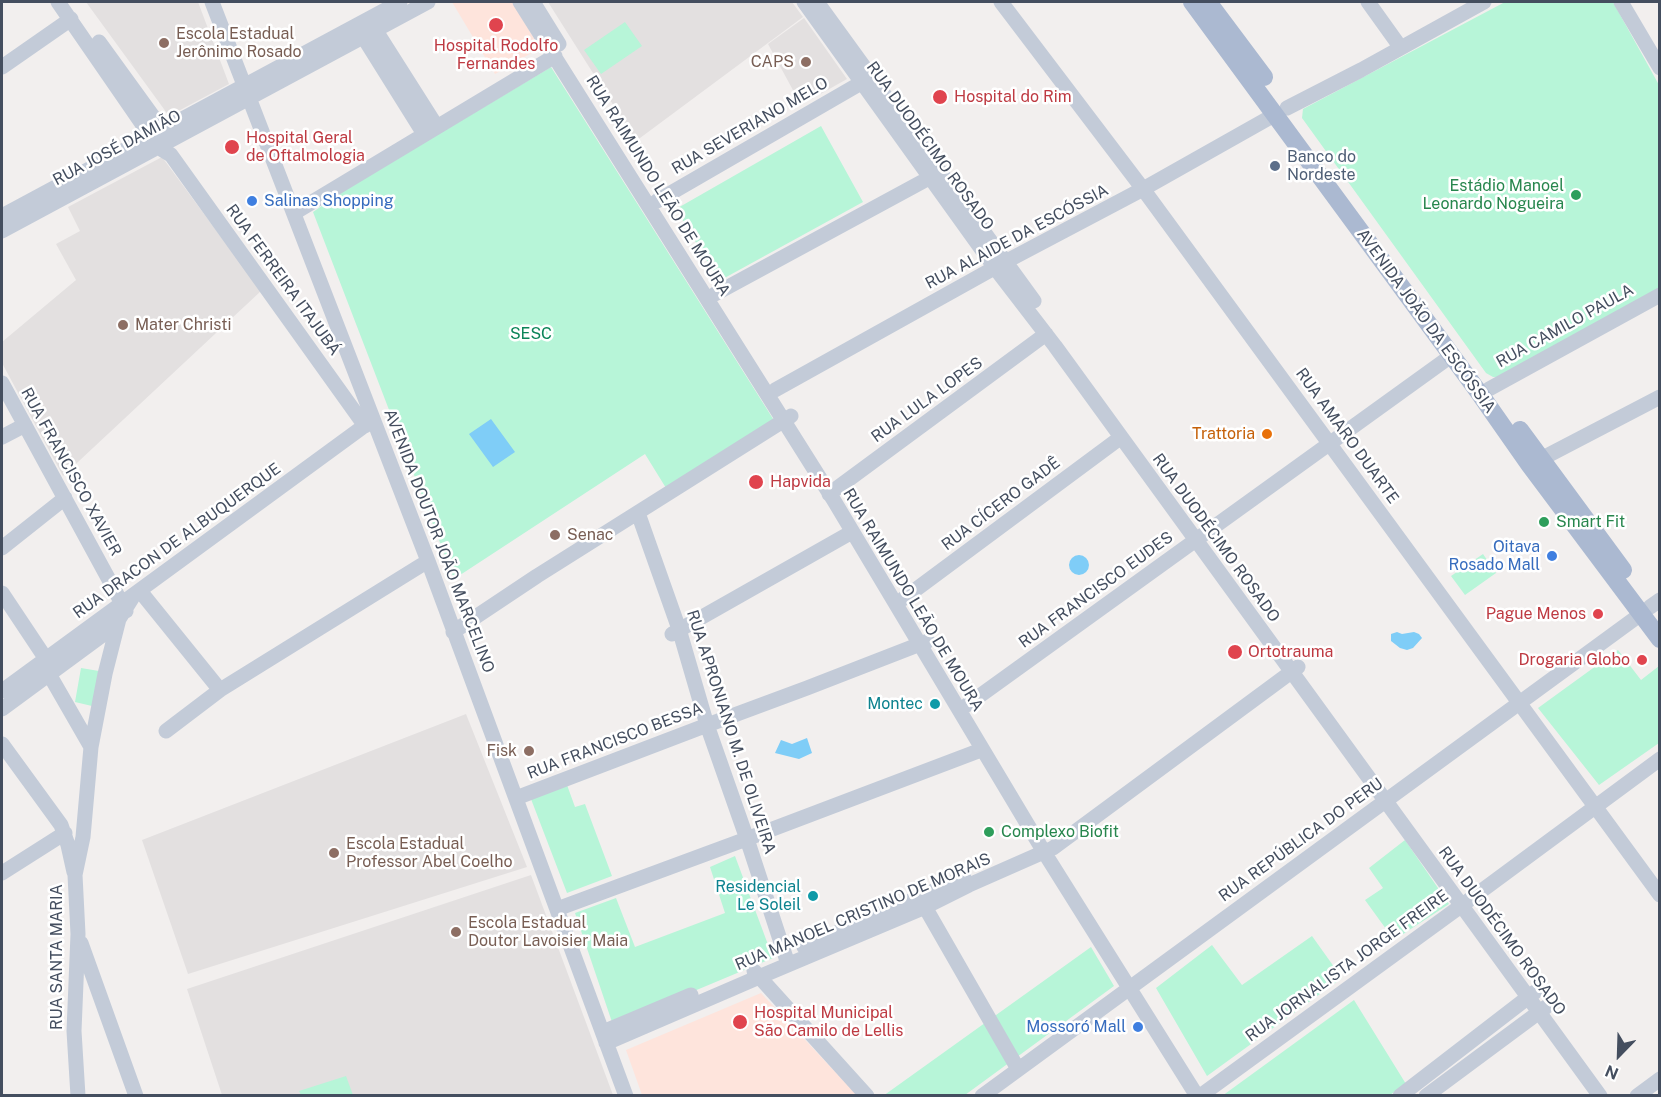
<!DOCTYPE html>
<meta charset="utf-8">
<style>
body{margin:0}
#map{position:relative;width:1661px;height:1097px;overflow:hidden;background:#f2efee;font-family:"Public Sans",sans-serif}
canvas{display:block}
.frame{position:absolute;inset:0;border:3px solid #444e5f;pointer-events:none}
.north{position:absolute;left:1589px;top:1025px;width:60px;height:60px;-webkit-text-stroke:4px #fff;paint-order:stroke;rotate:203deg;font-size:16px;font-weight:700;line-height:24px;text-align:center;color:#444e5f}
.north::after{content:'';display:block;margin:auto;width:21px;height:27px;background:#444e5f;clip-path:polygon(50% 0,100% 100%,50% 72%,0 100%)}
</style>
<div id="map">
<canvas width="1661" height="1097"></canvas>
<div class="frame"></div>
<div class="north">N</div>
</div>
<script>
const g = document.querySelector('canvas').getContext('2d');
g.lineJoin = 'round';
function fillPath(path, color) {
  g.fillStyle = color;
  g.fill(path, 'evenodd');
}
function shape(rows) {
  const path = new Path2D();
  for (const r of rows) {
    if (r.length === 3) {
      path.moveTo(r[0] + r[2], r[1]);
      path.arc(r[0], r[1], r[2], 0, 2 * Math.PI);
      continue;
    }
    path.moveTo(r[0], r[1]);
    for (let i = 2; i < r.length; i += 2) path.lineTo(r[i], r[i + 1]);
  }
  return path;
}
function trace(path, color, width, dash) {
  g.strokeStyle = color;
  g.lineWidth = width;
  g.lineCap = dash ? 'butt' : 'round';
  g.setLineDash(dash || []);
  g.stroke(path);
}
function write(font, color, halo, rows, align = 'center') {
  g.font = font + ' "Public Sans",sans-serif';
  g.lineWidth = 5;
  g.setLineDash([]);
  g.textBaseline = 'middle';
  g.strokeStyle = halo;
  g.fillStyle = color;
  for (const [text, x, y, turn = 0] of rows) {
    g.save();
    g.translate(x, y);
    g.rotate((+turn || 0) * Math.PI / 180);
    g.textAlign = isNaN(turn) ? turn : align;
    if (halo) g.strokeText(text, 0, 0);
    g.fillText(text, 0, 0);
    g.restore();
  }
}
const education = shape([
 [86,2,198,2,229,84,169,116],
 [548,2,792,2,803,17,636,141],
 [804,18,847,79,801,105,768,44],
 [162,157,261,291,63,476,2,363,2,342,76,280,56,244,80,231,68,207],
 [466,714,527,867,188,974,142,840],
 [531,875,613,1095,222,1095,187,989]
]);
const medical = shape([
 [452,2,512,2,540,48,495,74],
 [761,993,857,1095,642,1095,626,1050]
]);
const green = shape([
 [1505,2,1613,2,1659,85,1659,289,1499,377,1493,377,1486,373,1302,118,1303,109],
 [625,22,642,46,601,74,584,50],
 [551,67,775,422,666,488,645,454,454,579,313,212,351,186],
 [821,126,863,202,719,281,676,209],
 [1483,554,1496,573,1465,595,1451,576],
 [1618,650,1641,680,1659,666,1659,743,1599,785,1538,708],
 [81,668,99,671,92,706,75,702],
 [567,785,575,807,585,804,612,876,567,893,531,799],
 [1405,840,1449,904,1394,940,1365,900,1383,888,1369,868],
 [735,856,773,958,613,1025,575,913,616,898,635,947,725,913,710,867],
 [1312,936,1342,978,1207,1076,1156,988,1212,945,1242,985],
 [1091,947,1114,986,965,1095,883,1096],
 [1354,1000,1406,1084,1390,1095,1222,1096],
 [346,1076,353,1095,301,1095,299,1091]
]);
const water = shape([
 [491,419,515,452,493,467,469,434],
 [1079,565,10],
 [1397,632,1402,634,1414,632,1419,634,1422,638,1413,648,1407,650,1400,648,1391,641,1391,634],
 [807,738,812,753,799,759,775,753,781,740,792,744]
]);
const minor = shape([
 [58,2,158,147,171,155,365,426],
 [212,2,428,561,626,1096],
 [520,2,833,499,1044,852,1197,1096],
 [533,2,559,44],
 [804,2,995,268,1055,346,1600,1096],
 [817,2,1034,301],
 [1001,2,1143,189,1660,895],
 [1368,2,1401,48],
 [1621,2,1660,68],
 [371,23,437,127],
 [359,30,424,134],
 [99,42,162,129,166,138],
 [2,67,71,19],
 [1287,108,1361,70,1484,2],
 [657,201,861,83],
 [294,213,555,56],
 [2,216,400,2],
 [2,231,428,2],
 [715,294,931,177],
 [2,383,126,611],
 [1489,389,1660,295],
 [775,390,1005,262,1143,189,1276,114],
 [2,437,25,425],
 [1541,459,1660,397],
 [829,494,1046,334],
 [638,513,679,629,707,725,747,839,788,964],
 [2,548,65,498],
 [140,591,220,690],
 [2,593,46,659],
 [903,599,1120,438],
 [1650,607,1660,600],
 [453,632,537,576,791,416],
 [672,634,852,532],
 [49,674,91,747],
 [2,691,371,421],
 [967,705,1451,356],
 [2,709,108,631,118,620],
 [166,731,220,690,428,561],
 [2,744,61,825,68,845,74,872],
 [516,798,702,727,807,688,928,641],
 [2,873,65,833],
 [922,900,925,907,1018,1069],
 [557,909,741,841,981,750],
 [81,943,136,1096],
 [804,947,964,878],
 [754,971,867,1096],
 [603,1032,691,995],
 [606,1043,759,977,925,907,969,885,1053,848,1298,667],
 [78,1096,74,1031,78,934,75,875,83,837,91,747,105,674,119,619,134,595],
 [982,1096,1641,614],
 [1200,1096,1461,906,1660,759],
 [1400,1096,1535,992],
 [1426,1096,1546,1007],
 [1637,1096,1660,1079]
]);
const major = shape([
 [1192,2,1480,394,1529,464,1660,639],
 [1208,2,1264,77],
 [1520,430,1623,570]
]);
const markers = [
 [496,25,8,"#e0444e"],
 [164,43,6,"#8d6e63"],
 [806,62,6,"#8d6e63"],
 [940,97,8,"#e0444e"],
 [232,147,8,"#e0444e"],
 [1275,166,6,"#5c6f8a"],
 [1576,195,6,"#2e9e5b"],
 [252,201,6,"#3f7fe0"],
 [123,325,6,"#8d6e63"],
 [1267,434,6,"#e8710a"],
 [756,482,8,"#e0444e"],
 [1544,522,6,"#2e9e5b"],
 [555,535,6,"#8d6e63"],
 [1552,556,6,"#3f7fe0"],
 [1598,614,6,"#e0444e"],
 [1235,652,8,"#e0444e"],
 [1642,660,6,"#e0444e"],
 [935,704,6,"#0f9aa8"],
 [529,751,6,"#8d6e63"],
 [989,832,6,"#2e9e5b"],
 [334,853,6,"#8d6e63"],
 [813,896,6,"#0f9aa8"],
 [456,932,6,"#8d6e63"],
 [740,1022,8,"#e0444e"],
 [1138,1027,6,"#3f7fe0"]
];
const educationNames = [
 ["Escola Estadual",176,34],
 ["Jerônimo Rosado",176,52],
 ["CAPS",794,62,"right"],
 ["Mater Christi",135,325],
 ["Senac",567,535],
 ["Fisk",517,751,"right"],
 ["Escola Estadual",346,844],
 ["Professor Abel Coelho",346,862],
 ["Escola Estadual",468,923],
 ["Doutor Lavoisier Maia",468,941]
];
const healthNames = [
 ["Hospital Rodolfo",496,46,"center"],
 ["Fernandes",496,64,"center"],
 ["Hospital do Rim",954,97],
 ["Hospital Geral",246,138],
 ["de Oftalmologia",246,156],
 ["Hapvida",770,482],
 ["Pague Menos",1586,614,"right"],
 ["Ortotrauma",1248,652],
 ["Drogaria Globo",1630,660,"right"],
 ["Hospital Municipal",754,1013],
 ["São Camilo de Lellis",754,1031]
];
const streetNames = [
 ["RUA SEVERIANO MELO",750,126,-30],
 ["RUA DUODÉCIMO ROSADO",930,146,54],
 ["RUA JOSÉ DAMIÃO",117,148,-28],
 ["RUA RAIMUNDO LEÃO DE MOURA",658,186,58],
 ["RUA ALAIDE DA ESCÓSSIA",1017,237,-28],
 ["RUA FERREIRA ITAJUBÁ",283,280,54],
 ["AVENIDA JOÃO DA ESCÓSSIA",1426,321,54],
 ["RUA CAMILO PAULA",1565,326,-29],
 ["RUA LULA LOPES",927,400,-36],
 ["RUA AMARO DUARTE",1347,436,54],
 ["RUA FRANCISCO XAVIER",71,472,61],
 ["RUA CÍCERO GADÊ",1001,504,-37],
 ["RUA DUODÉCIMO ROSADO",1216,538,54],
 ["RUA DRACON DE ALBUQUERQUE",177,541,-36],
 ["AVENIDA DOUTOR JOÃO MARCELINO",439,541,69],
 ["RUA FRANCISCO EUDES",1096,590,-36],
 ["RUA RAIMUNDO LEÃO DE MOURA",913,600,59],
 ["RUA APRONIANO M. DE OLIVEIRA",731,732,72],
 ["RUA FRANCISCO BESSA",615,741,-21],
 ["RUA REPÚBLICA DO PERU",1301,840,-36],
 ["RUA MANOEL CRISTINO DE MORAIS",863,912,-23],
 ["RUA DUODÉCIMO ROSADO",1502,931,54],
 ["RUA SANTA MARIA",57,957,-90],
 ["RUA JORNALISTA JORGE FREIRE",1347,966,-36]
];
const serviceNames = [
 ["Banco do",1287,157],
 ["Nordeste",1287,175]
];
const leisureNames = [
 ["Estádio Manoel",1564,186,"right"],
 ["Leonardo Nogueira",1564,204,"right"],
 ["Smart Fit",1556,522],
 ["Complexo Biofit",1001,832]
];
const shopNames = [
 ["Salinas Shopping",264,201,"left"],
 ["Oitava",1540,547],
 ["Rosado Mall",1540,565],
 ["Mossoró Mall",1126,1027]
];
const parkNames = [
 ["SESC",531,334]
];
const foodNames = [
 ["Trattoria",1255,434]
];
const cultureNames = [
 ["Montec",923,704],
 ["Residencial",801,887],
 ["Le Soleil",801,905]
];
fillPath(education, '#e3e0e0');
fillPath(medical, '#fee4dc');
fillPath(green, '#b7f5d8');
fillPath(water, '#7fcdf7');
trace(minor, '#c3cbd8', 15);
trace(major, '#abb9d1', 18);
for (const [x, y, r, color] of markers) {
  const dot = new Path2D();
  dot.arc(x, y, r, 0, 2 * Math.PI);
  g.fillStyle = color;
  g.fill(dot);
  trace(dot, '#fff', 2);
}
write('16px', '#785e54', '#fff', educationNames, 'left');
write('16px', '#be3a42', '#fff', healthNames, 'left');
write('16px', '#444e5f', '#fff', streetNames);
write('16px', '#4e5e75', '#fff', serviceNames, 'left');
write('16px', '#27864d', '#fff', leisureNames, 'left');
write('16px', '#366cbe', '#fff', shopNames, 'right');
write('16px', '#0b8458', '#fff', parkNames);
write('16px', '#c56008', '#fff', foodNames, 'right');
write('16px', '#0d838f', '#fff', cultureNames, 'right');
</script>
